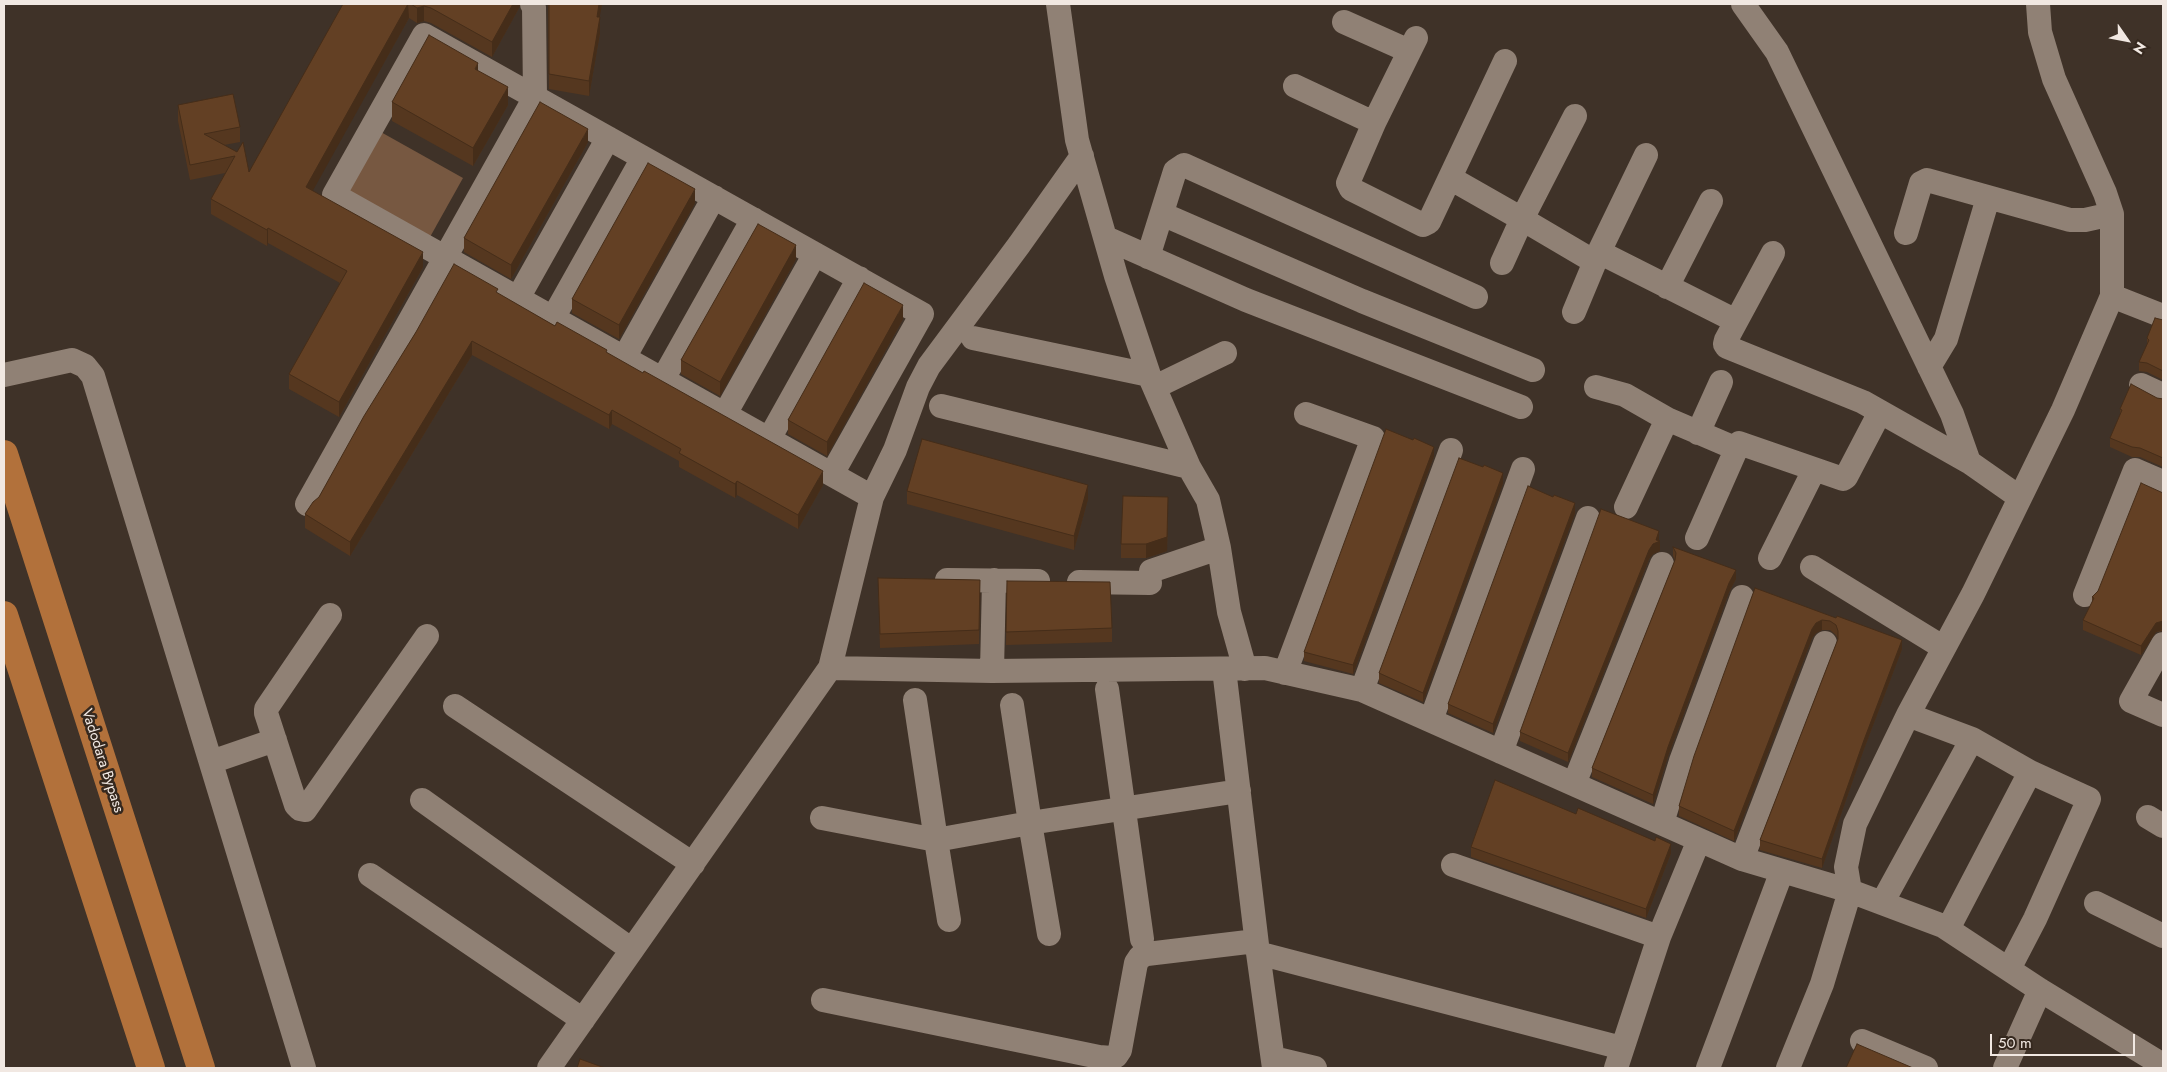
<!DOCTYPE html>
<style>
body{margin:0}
#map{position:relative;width:2167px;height:1072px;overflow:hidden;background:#3f3228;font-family:Jost,sans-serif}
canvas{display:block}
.frame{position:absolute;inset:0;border:5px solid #f1e8e2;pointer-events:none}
.north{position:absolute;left:2102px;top:15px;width:50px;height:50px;-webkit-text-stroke:4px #35281e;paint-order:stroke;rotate:123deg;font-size:14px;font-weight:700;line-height:20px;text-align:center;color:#f1e8e2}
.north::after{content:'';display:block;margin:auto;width:18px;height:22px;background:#f1e8e2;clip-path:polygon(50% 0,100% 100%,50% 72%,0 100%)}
.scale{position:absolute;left:1990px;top:1034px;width:145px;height:22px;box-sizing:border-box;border:2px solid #f1e8e2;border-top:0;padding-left:6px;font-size:15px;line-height:18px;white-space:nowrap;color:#f1e8e2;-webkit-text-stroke:4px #35281e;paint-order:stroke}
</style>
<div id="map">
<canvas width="2167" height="1072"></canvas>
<div class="frame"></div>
<div class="north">N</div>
<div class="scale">50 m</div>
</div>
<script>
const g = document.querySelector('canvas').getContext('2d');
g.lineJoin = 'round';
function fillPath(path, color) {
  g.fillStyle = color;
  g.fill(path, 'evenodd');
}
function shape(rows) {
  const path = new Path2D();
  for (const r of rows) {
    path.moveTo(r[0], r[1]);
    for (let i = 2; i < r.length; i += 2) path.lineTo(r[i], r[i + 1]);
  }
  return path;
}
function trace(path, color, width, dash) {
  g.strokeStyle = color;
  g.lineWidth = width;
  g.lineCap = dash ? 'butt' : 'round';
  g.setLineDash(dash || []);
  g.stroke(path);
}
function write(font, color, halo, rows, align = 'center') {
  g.font = font + ' Jost,sans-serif';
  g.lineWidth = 5;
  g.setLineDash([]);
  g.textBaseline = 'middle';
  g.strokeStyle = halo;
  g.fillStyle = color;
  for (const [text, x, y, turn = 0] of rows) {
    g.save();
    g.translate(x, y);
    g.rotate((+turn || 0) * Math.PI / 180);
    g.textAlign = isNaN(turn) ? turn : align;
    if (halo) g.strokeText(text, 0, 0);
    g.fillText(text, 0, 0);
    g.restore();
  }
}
const green = shape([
 [379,131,463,178,430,237,346,190]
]);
const minor = shape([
 [1058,4,1077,140,1116,276,1149,375,1189,467,1208,500,1219,548,1229,612,1245,669],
 [1743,4,1777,52,1952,414,1969,462],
 [1344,22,1409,51],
 [1416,38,1374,123,1348,183,1351,189,1423,225,1429,222,1505,61],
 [1295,86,1374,123],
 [1646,155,1599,252,1736,321],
 [1450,178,1522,219,1575,116],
 [1162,214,1362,301,1533,370],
 [1906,233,1921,183,1927,180,2070,220,2085,220,2112,214],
 [1106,238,1246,300,1521,407],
 [1773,253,1726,340,1725,344,1727,347,1863,402,1969,462,2019,497],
 [1148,257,1175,171,1184,165,1476,297],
 [1502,263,1522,219,1595,262],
 [1667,287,1711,201],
 [2112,296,2163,316],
 [518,298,608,138],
 [1574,312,1599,252],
 [553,318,643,158],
 [973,338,1149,375],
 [624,358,714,197],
 [1929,367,1946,339,1988,198],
 [4,375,72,360,85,366,93,376,304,1068],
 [663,379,753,219],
 [2141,385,2163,395],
 [1155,387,1225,353],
 [1596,387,1625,395,1667,419],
 [941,406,1189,467],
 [725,414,815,254],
 [1698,433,1721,382],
 [769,439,859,278],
 [832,474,922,314,424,35,334,195,872,497],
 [307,504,535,97,534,7,532,4],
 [1626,507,1667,419,1737,449],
 [1697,538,1739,443,1843,479,1846,477,1880,412],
 [1770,558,1814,470],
 [1812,567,1944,648],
 [1151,571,1219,548],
 [947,580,1038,581],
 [1079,582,1150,583],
 [2085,595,2135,470,2163,482],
 [330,615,266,709,266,713,296,805,300,809,305,810,427,636],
 [2163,644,2131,701,2163,715],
 [830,668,992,671,1265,668,1362,690,1742,859,1850,891,1943,926,2040,990,2163,1065],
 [1224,669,1258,953,1274,1068],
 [992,671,994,580],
 [1285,673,1373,438,1306,414],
 [1107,689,1142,939],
 [1362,690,1451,450],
 [915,700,936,840,1030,823,1049,934],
 [1012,705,1030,823,1239,791],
 [455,706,693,864],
 [1908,715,1972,739],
 [1431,720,1523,469],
 [1501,752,1588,518],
 [211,762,275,740],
 [1574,784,1662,564],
 [422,800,632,950],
 [2148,817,2163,826],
 [822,818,936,840,949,920],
 [1662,823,1681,761,1742,597],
 [1742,859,1825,643],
 [1453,865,1659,937],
 [370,875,583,1020],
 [1882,903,1972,739,2030,772],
 [2096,903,2163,936],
 [1948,929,2030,772,2089,799,2035,919,2009,969],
 [1258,953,1622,1048],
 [823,1000,1099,1057,1112,1058,1116,1056,1120,1050,1136,963,1140,957,1147,954,1256,941],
 [1862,1041,1926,1068],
 [1273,1058,1315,1068],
 [549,1068,830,668,872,497,895,450,918,387,929,366,1019,245,1082,156],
 [1616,1068,1659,937,1699,840],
 [1708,1068,1782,871],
 [1788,1068,1822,984,1850,891,1846,867,1855,824,1908,715,1973,594,2063,410,2112,296,2112,214,2105,193,2054,79,2040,32,2038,4],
 [2005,1068,2040,990]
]);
const highway = shape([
 [4,454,201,1068],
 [4,615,151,1068]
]);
const wall = shape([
 [343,4,520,4,519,8,492,57,431,23,424,21,417,23,409,18,312,191,423,267,339,417,289,389,289,374,340,283,268,243,267,246,211,214,211,199,225,173,190,180,178,121,178,105,240,127,240,142,224,145,249,172],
 [547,4,602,4,599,17,600,33,589,96,549,89,548,5],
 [478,71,508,105,473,166,392,121,392,102],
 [588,142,511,279,464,252,464,238],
 [695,203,619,339,572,313,572,299],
 [796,259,720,396,681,374,681,360],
 [498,294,555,326,607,353,823,485,798,529,737,495,735,498,679,467,679,461,612,424,609,429,472,355,350,556,305,528,305,514,319,497,416,332],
 [903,319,827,456,788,434,788,420],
 [2163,320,2163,380,2147,372,2139,371,2139,362,2147,346,2147,338],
 [2157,398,2163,399,2163,467,2140,457,2132,457,2110,447,2110,438,2120,416,2120,409],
 [1434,456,1353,674,1304,661,1304,652],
 [1483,467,1503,483,1423,702,1379,683,1379,673],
 [907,491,1088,499,1074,550,907,504],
 [2163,493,2163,631,2156,632,2141,655,2083,630,2083,620,2092,603,2092,597,2098,591],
 [1553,497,1575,513,1493,733,1448,713,1448,704],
 [1168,511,1167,551,1146,558,1121,558,1121,544],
 [1659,540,1660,551,1653,554,1649,559,1568,762,1520,741,1520,732],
 [1673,547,1736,579,1729,592,1668,756,1653,804,1592,777,1592,768,1675,560,1673,556],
 [878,578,980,580,979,644,880,648],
 [1007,581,1112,628,1112,642,1006,645],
 [1755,588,1902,649,1864,749,1822,868,1760,850,1760,840,1838,639,1836,635,1830,630,1822,630,1816,633,1812,638,1734,841,1679,816,1679,806],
 [1471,847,1671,853,1646,918,1471,857]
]);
const shadedWall = shape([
 [408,4,409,18,306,203,306,187],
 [513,4,520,4,519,8,492,57,492,42],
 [599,4,602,4,597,32,597,17],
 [424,6,424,21,417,23,417,8],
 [600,17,600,33,589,96,589,81],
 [478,63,478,81,475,69],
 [508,87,508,105,473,166,473,148],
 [588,129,588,142,511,279,511,265],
 [695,189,695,203,619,339,619,325],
 [268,228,268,243,267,246,267,230],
 [796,245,796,259,720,396,720,382],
 [423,252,423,267,339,417,339,402],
 [903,305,903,319,827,456,827,442],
 [472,341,472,355,350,556,350,542],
 [612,410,612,424,609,429,609,415],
 [1434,447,1434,456,1353,674,1353,665],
 [823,471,823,485,798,529,798,515],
 [1503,473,1503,483,1423,702,1423,693],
 [737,481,737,495,735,498,735,484],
 [1088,485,1088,499,1074,550,1074,536],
 [1168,497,1167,551,1146,558,1146,544],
 [1575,503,1575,513,1493,733,1493,724],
 [1659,531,1659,542,1660,541,1660,551,1653,554,1649,559,1568,762,1568,753,1649,550,1656,540],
 [1736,570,1736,579,1729,592,1668,756,1653,804,1653,795,1668,747,1729,583],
 [1822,620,1822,630,1816,633,1812,638,1734,841,1734,831,1812,629,1816,623],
 [2162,621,2162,630,2156,632,2141,655,2141,646,2156,623],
 [1902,640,1902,649,1864,749,1822,868,1822,859,1864,740],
 [1671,844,1671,853,1646,918,1646,909]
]);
const building = shape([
 [343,4,408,4,306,187,423,252,339,402,289,374,347,271,268,228,267,230,211,199,235,156,190,165,178,105,233,94,240,127,204,134,237,152,243,142,249,172,343,4],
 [411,4,513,4,492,42,431,8,424,6,417,8,411,4],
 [549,4,599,4,597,17,600,17,589,81,549,74,549,4],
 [429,35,478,63,475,69,508,87,473,148,392,102,429,35],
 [540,102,588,129,511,265,464,238,540,102],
 [648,163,695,189,619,325,572,299,648,163],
 [758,224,796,245,720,382,681,360,758,224],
 [454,264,498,289,496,292,555,326,557,322,607,350,606,352,643,373,644,371,823,471,798,515,737,481,735,484,679,453,681,449,612,410,609,415,472,341,350,542,305,514,313,502,319,497,364,416,416,332,454,264],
 [864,283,903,305,827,442,788,420,864,283],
 [2155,318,2163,320,2163,371,2147,363,2139,362,2149,340,2147,338,2155,318],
 [2131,384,2157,398,2163,399,2163,458,2140,448,2132,447,2110,438,2122,410,2120,409,2131,384],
 [1386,429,1413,440,1414,438,1434,447,1353,665,1304,652,1386,429],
 [922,439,1088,485,1074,536,907,491,922,439],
 [1459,458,1483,467,1484,465,1503,473,1423,693,1379,673,1459,458],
 [2141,483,2163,493,2163,621,2156,623,2141,646,2083,620,2094,598,2092,597,2098,591,2141,483],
 [1528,486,1553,497,1554,495,1575,503,1493,724,1448,704,1528,486],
 [1123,496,1168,497,1167,537,1146,544,1121,544,1123,496],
 [1601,509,1659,531,1656,540,1660,541,1653,544,1649,550,1568,753,1520,732,1601,509],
 [1673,547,1736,570,1729,583,1668,747,1653,795,1592,768,1675,560,1676,553,1673,547],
 [878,578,980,580,979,630,880,634,878,578],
 [1007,581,1110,582,1112,628,1006,632,1007,581],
 [1755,588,1836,618,1837,616,1902,640,1864,740,1822,859,1760,840,1838,639,1838,631,1836,625,1830,621,1822,620,1816,623,1812,629,1734,831,1679,806,1694,756,1755,588],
 [1495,780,1576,814,1578,808,1655,841,1656,837,1671,844,1646,909,1471,847,1495,780],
 [1857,1044,1913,1068,1846,1068,1857,1044],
 [580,1059,605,1068,577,1068,580,1059]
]);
const streetNames = [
 ["Vadodara Bypass",102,761,72]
];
fillPath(green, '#775841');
trace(minor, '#908175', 24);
trace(highway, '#b2713b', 28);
fillPath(wall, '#55371f');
fillPath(shadedWall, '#452d19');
fillPath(building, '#634024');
trace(building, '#452d19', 1);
write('15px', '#f1e8e2', '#35281e', streetNames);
</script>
